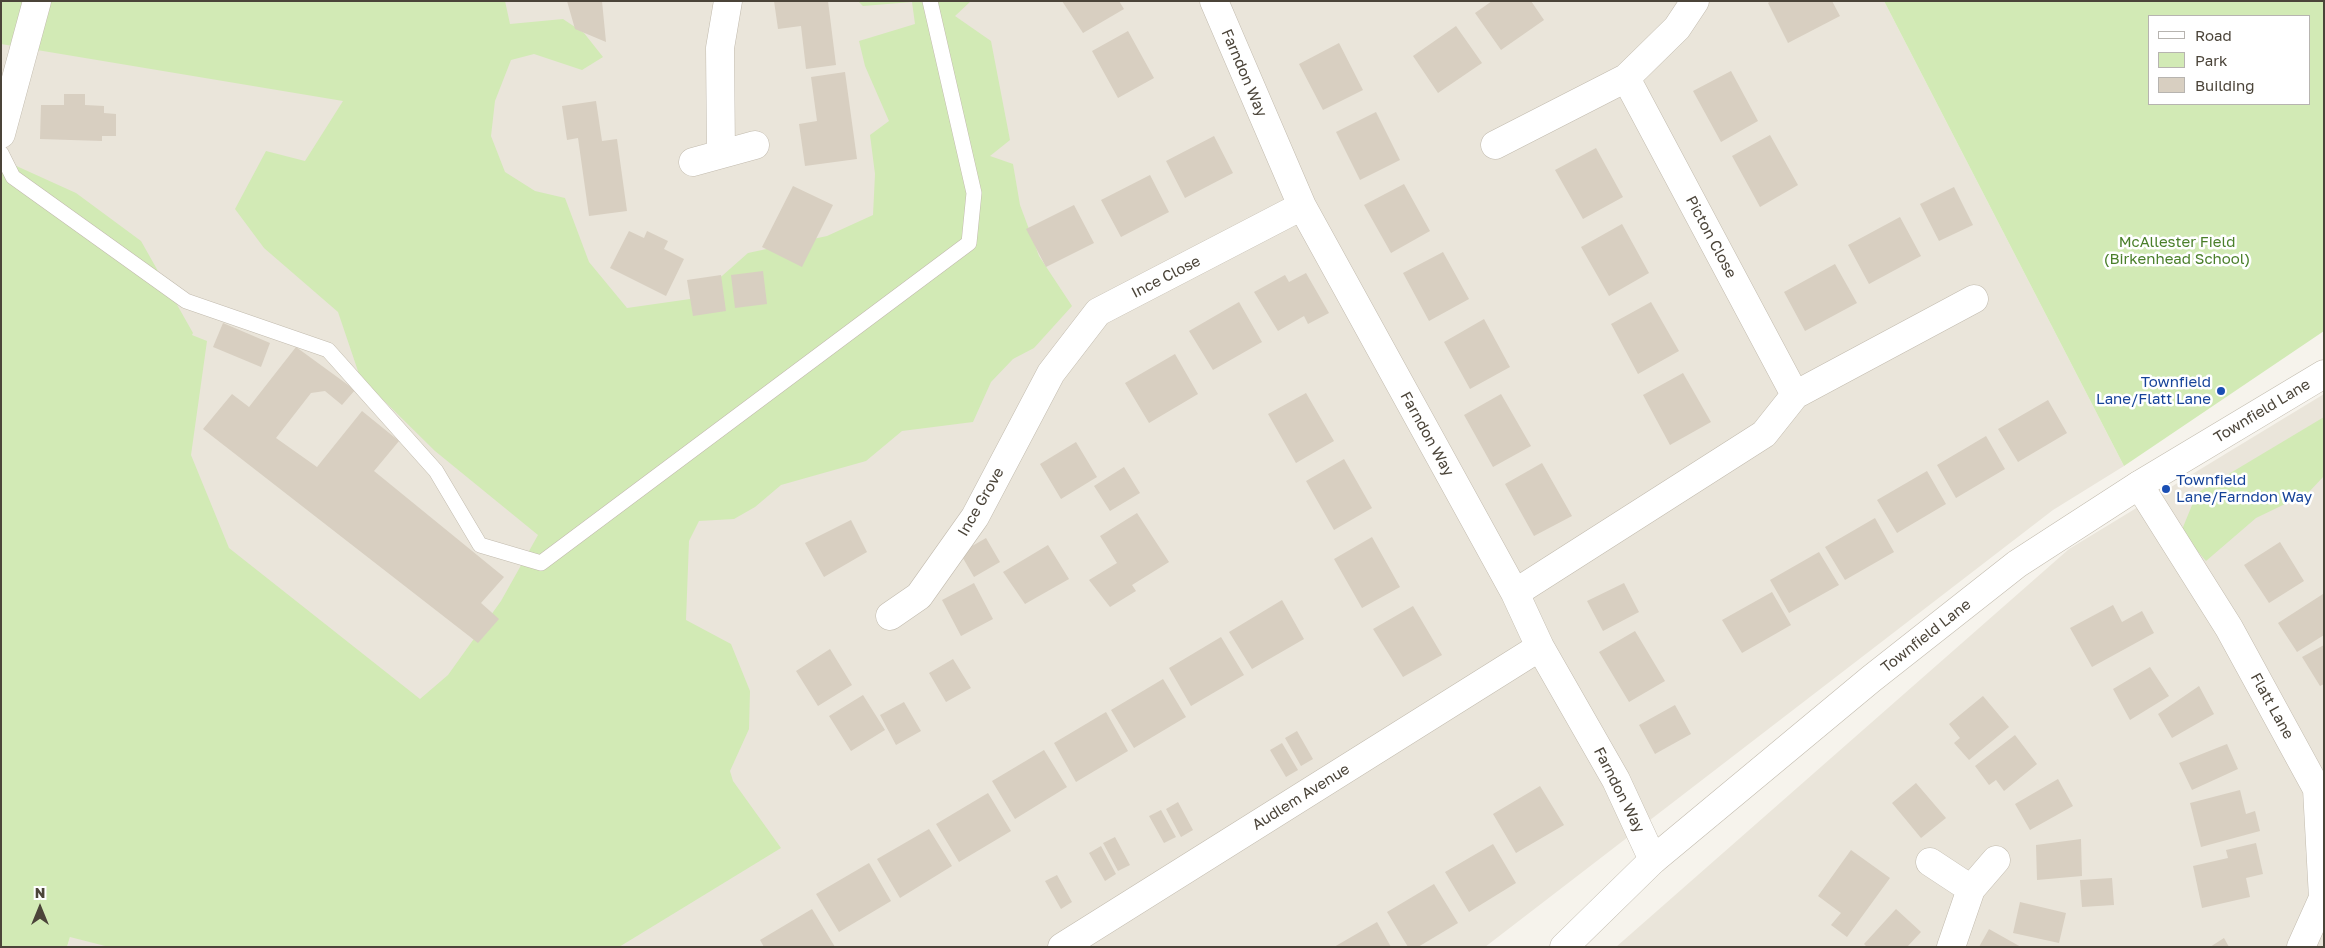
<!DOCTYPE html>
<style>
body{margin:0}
#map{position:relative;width:2325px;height:948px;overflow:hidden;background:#f6f3ec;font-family:"Golos Text",sans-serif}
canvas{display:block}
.frame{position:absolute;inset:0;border:2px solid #4b4439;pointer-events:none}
.legend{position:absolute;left:2148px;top:15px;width:162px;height:90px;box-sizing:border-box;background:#fff;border:1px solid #b7b4b0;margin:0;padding:6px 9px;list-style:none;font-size:15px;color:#4b4439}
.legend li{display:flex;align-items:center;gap:10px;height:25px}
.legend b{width:25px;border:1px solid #b7b4b0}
.north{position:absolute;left:15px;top:883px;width:50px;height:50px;-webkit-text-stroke:4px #fff;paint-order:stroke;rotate:0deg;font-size:14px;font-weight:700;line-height:20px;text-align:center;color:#4b4439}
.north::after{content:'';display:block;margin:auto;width:18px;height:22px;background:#4b4439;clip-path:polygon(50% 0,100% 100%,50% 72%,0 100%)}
</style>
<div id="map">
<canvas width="2325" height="948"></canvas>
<div class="frame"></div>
<ul class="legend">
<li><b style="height:6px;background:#fff"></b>Road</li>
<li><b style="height:14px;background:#d2eab5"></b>Park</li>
<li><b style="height:14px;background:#d8cfc1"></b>Building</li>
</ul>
<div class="north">N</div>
</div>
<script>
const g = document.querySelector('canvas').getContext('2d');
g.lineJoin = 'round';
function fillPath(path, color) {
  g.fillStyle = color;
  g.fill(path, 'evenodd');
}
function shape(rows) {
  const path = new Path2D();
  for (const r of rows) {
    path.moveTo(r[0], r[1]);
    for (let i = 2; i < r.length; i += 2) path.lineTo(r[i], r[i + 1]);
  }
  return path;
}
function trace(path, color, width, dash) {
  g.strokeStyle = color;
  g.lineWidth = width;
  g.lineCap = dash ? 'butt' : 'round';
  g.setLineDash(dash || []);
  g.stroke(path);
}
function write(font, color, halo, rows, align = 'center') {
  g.font = font + ' "Golos Text",sans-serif';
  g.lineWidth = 5;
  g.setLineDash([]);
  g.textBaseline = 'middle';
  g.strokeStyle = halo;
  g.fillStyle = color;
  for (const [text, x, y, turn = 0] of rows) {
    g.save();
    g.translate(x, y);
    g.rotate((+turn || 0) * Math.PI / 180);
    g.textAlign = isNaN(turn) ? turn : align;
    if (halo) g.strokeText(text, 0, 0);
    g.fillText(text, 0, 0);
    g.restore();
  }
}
const residential = shape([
 [1,1,1884,1,2124,466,2053,510,1485,947,67,947,70,937,1,919],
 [2324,394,2324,947,1616,947,2069,549]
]);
const green = shape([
 [1,1,505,1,510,24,563,19,584,33,603,57,582,70,534,54,511,60,495,101,491,136,505,172,535,191,565,198,589,262,627,308,697,298,748,253,827,236,873,215,875,174,870,135,889,121,865,66,859,41,915,24,912,2,863,6,858,1,971,1,955,16,991,41,1010,140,990,156,1013,164,1020,205,1039,256,1072,306,1034,348,1013,359,991,382,973,422,902,431,866,461,781,485,755,507,734,519,699,521,689,541,686,620,731,644,750,691,749,729,730,771,733,781,781,848,619,947,109,947,70,937,67,947,1,947,1,159,76,193,141,241,193,333,192,335,207,341,191,455,229,548,420,699,448,675,501,601,538,535,435,451,360,377,338,312,264,248,235,209,266,151,305,161,343,101,1,44],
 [1884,1,2324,1,2324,331,2124,466],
 [2149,16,2309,16,2309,104,2149,104],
 [2324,417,2324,476,2308,493,2256,518,2206,561,2181,532,2197,493]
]);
const building = shape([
 [567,1,602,1,606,42,575,29],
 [774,1,828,1,836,65,806,69,801,26,778,29],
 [1062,1,1119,1,1124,9,1083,33],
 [1492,1,1531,1,1544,20,1501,50,1475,13],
 [1771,1,1832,1,1840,16,1788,43,1768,3],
 [1456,26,1482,63,1438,93,1413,56],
 [1128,31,1154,78,1118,98,1092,51],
 [1339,43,1363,90,1323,110,1299,64],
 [1731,71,1758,121,1721,142,1693,91],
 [845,72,857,159,805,166,799,124,817,121,811,77],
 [64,94,85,94,85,105,104,106,104,113,116,114,116,136,102,136,102,141,40,139,41,105,64,105],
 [596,101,602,141,617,139,627,211,589,216,578,138,567,140,562,106],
 [1376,112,1400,160,1360,180,1336,132],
 [1770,135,1798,185,1760,207,1732,156],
 [1214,136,1233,173,1185,198,1166,161],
 [1596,148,1623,197,1583,219,1555,170],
 [1150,175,1169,212,1121,237,1101,200],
 [1404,184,1430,231,1391,253,1364,205],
 [793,186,833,205,802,267,762,247],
 [1954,187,1973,225,1939,241,1920,204],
 [1074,205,1094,243,1046,267,1026,229],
 [1900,217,1921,256,1869,284,1848,245],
 [1622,224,1649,273,1609,296,1581,247],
 [629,231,644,238,647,231,668,241,664,249,684,259,666,296,610,268],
 [1443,252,1469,299,1429,321,1403,273],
 [1835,264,1857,303,1805,331,1784,292],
 [763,271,767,304,735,308,731,275],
 [1306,273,1329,313,1308,324,1304,316,1278,331,1254,292,1285,275,1289,282],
 [721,275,726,311,693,316,687,280],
 [1239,302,1262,342,1213,370,1189,331],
 [1651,302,1679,351,1638,374,1611,324],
 [1484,319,1510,367,1470,389,1444,342],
 [223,323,270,343,261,367,213,347],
 [296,347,355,390,342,405,325,391,311,393,276,438,317,467,362,411,399,441,374,471,504,577,481,603,499,619,478,643,203,429,232,394,249,407],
 [1175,354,1198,394,1149,423,1125,383],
 [1683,373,1711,422,1670,445,1643,395],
 [1306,393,1334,441,1296,463,1268,414],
 [1501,394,1531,446,1493,467,1464,415],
 [2048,400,2067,433,2018,462,1998,429],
 [1986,436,2005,469,1956,498,1937,465],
 [1076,442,1097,477,1061,499,1040,464],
 [1344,459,1372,508,1334,530,1306,481],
 [1542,463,1572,516,1534,536,1505,484],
 [1124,467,1140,493,1110,511,1094,486],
 [1927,471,1946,504,1897,533,1877,500],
 [1137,513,1169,562,1132,585,1136,591,1110,607,1089,580,1117,563,1100,536],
 [1875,518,1894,552,1845,580,1825,547],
 [851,520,867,552,824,577,805,543],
 [1372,537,1400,587,1362,608,1334,559],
 [986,538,1000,562,974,577,960,553],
 [2280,542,2304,581,2269,603,2244,565],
 [1048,545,1069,579,1025,604,1003,572],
 [1819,552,1839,585,1789,613,1770,580],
 [974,583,993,619,961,636,942,600],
 [1624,583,1639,612,1603,631,1587,601],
 [1772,592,1791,625,1742,653,1722,620],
 [2323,594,2324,635,2297,652,2278,623],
 [1282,600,1304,639,1252,669,1229,632],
 [2113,605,2122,622,2142,611,2154,633,2092,667,2070,628],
 [1413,606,1442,655,1403,677,1373,629],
 [1635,631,1665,681,1629,702,1599,652],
 [1221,637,1244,675,1191,706,1169,668],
 [2324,645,2324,684,2320,686,2302,657],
 [830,649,852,685,818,706,796,671],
 [953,659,971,688,946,702,929,673],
 [2150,667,2169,696,2130,720,2113,689],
 [1163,679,1186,717,1134,748,1111,710],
 [2199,686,2214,714,2172,738,2158,714],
 [863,695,885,730,851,751,829,716],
 [1983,696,2009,727,1969,760,1954,743,1960,738,1949,724],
 [904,702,921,731,896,745,880,715],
 [1675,705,1691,734,1655,754,1639,725],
 [1106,712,1128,751,1076,782,1054,743],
 [1297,731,1313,759,1301,766,1285,738],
 [2015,735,2037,764,2004,791,1996,780,1989,785,1975,766],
 [1282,743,1298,770,1286,777,1270,750],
 [2227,744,2238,769,2192,790,2179,763],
 [1044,750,1067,787,1015,819,992,781],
 [2058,779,2073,806,2030,830,2015,804],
 [1916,783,1946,818,1921,838,1892,803],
 [1540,786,1564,825,1516,853,1493,814],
 [2240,790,2246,814,2255,811,2260,831,2201,847,2190,803],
 [988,793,1011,831,959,862,936,824],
 [1178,802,1193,830,1181,837,1166,809],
 [1161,810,1176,837,1164,843,1149,816],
 [929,829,952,866,900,898,877,859],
 [1115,837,1130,865,1118,871,1103,843],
 [2081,839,2082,876,2037,880,2036,845],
 [2256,843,2263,874,2246,878,2250,897,2202,908,2193,866,2228,858,2226,850],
 [1493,844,1516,883,1469,912,1445,872],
 [1101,846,1116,874,1105,881,1089,853],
 [1851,850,1890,878,1847,937,1831,925,1841,913,1818,896],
 [869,863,891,901,839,932,816,894],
 [1057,875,1072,902,1061,909,1045,881],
 [2112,878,2114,905,2082,907,2080,880],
 [1434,884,1458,923,1418,947,1408,947,1387,912],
 [2020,902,2066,913,2059,943,2013,933],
 [812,909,835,947,764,947,760,940],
 [1896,909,1921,932,1907,947,1867,947,1864,944],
 [1377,922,1391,947,1334,947],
 [1989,929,2021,947,1979,947],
 [2224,938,2229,947,2210,947]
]);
const service = shape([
 [1,153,13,177,186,301,328,350,436,471,480,545,541,563,969,243,974,193,930,1]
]);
const minor = shape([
 [1214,1,1302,206,1515,593,1540,647,1616,780,1653,860],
 [1626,78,1795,395],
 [1,134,37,1],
 [1495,145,1626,78,1677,28,1695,1],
 [721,154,720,48,728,1],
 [693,162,755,145],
 [2139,485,2229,628,2317,789,2323,898,2301,947],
 [1515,593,1764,434,1795,395,1974,299],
 [890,616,919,596,975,517,1051,373,1098,312,1302,206],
 [1930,862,1971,889],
 [1062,947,1540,647],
 [1951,947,1971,889,1996,860]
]);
const tertiary = shape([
 [1564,947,1653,860,1871,679,2017,564,2139,485,2324,374]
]);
const markers = [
 [2221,391,5,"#1a4fb4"],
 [2166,489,5,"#1a4fb4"]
];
const streetNames = [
 ["Farndon Way",1244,73,67],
 ["Picton Close",1711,237,62],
 ["Ince Close",1166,277,-27],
 ["Townfield Lane",2262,411,-31],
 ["Farndon Way",1427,434,61],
 ["Ince Grove",981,502,-60],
 ["Townfield Lane",1926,636,-38],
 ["Flatt Lane",2272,706,61],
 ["Farndon Way",1619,790,63],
 ["Audlem Avenue",1301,797,-32]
];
const parkNames = [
 ["McAllester Field",2177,242],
 ["(Birkenhead School)",2177,259]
];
const transitNames = [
 ["Townfield",2211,382],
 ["Lane/Flatt Lane",2211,399],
 ["Townfield",2176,480,"left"],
 ["Lane/Farndon Way",2176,497,"left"]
];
fillPath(residential, '#eae5da');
fillPath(green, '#d2eab5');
fillPath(building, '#d8cfc1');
trace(service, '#c2bbae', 16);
trace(minor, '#c2bbae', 29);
trace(tertiary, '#c2bbae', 29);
trace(service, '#fff', 15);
trace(minor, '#fff', 28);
trace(tertiary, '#fff', 28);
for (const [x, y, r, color] of markers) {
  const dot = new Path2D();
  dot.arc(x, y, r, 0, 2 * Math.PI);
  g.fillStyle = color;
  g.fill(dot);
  trace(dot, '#fff', 2);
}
write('15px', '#4b4439', '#fff', streetNames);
write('15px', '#4a7f2a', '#fff', parkNames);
write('15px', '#164399', '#fff', transitNames, 'right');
</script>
